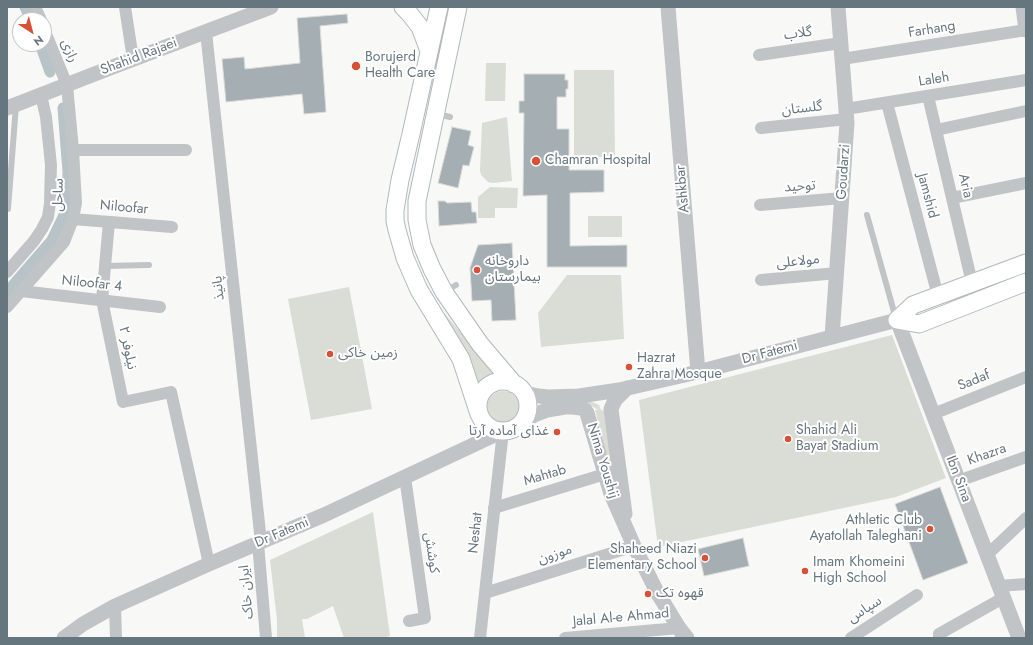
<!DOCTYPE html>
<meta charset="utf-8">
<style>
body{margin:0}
#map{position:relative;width:1033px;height:645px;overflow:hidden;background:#f8f8f6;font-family:Jost,sans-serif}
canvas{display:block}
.frame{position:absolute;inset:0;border:8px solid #66767f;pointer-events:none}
.north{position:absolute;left:12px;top:12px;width:40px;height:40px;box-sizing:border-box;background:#fff;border:1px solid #c2c8cc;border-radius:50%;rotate:144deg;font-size:11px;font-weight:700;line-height:16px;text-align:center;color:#66767f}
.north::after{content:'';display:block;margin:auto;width:14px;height:18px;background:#d85137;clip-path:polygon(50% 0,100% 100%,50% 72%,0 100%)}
</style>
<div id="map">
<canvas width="1033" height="645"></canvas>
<div class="frame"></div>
<div class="north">N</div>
</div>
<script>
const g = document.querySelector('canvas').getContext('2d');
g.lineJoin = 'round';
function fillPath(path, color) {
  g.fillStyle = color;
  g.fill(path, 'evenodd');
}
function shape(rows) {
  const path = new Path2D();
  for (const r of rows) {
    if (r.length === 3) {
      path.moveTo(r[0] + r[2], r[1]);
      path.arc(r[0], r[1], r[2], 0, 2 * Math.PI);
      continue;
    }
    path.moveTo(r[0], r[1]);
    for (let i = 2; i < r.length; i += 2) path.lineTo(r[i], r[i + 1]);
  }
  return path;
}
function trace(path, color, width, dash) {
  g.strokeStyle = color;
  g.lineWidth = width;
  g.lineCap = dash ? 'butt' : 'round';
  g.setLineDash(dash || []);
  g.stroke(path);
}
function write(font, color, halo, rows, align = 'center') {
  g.font = font + ' Jost,"Noto Sans Arabic",sans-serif';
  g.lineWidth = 4;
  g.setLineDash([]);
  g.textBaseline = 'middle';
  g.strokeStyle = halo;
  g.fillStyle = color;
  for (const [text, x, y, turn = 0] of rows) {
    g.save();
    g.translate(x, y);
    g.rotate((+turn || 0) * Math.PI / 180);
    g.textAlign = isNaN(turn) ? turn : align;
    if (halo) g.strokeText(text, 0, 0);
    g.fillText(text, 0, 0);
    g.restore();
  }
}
const green = shape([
 [486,63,506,63,505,101,485,101],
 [574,70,614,70,615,157,574,157],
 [507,117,512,181,492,183,488,182,481,175,480,170,482,123],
 [490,187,518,188,517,208,495,208,495,218,478,218,478,197],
 [588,216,622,216,622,237,588,237],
 [567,275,621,275,624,339,541,347,538,313],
 [349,287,372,409,311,420,288,299],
 [440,308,498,377,480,387],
 [892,335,946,478,896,497,658,547,639,400],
 [503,407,16],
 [582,401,590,401,599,405,601,410,604,411,618,498,595,410,598,410,587,403],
 [373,512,390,636,383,638,344,638,333,606,307,619,302,619,305,638,277,638,277,620,270,560]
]);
const canal = shape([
 [25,7,31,20],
 [40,44,50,72],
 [7,292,52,240,67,209,68,172,63,108]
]);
const building = shape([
 [347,14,348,23,320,26,326,112,304,114,302,94,226,102,222,59,244,57,245,69,300,63,297,18,347,14],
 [524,74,565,74,565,80,568,80,568,89,566,89,566,97,557,97,557,129,569,129,569,170,604,170,604,192,570,193,570,246,627,245,627,267,547,267,547,195,523,196,524,113,519,113,519,101,524,101,524,74],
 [452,127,471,131,468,145,474,147,469,166,463,165,458,188,438,183,452,127],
 [438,201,445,201,447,203,471,202,472,212,476,212,477,223,439,226,438,201],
 [512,243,516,320,492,321,491,300,472,301,470,268,478,245,512,243],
 [940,487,968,563,923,580,895,504,940,487],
 [743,538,749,566,704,576,698,549,743,538]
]);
const service = shape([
 [437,114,450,117],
 [8,209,16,105],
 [867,215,896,319],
 [105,266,149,265],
 [446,291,456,285]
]);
const minor = shape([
 [35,7,41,20],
 [125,7,133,59],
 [206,32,261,542],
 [759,55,841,43],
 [842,59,1026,30],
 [928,96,972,283],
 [887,103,938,296],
 [846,109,1026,80],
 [761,128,847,119],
 [936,130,1026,111],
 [73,150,186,150],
 [952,198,1026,183],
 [760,205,842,198],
 [73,219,172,227],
 [109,222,102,300,123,402,171,392,209,564],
 [7,272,34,241,42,229,48,217,50,203,51,165,46,117,41,95],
 [761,280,837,273],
 [21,291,160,307],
 [7,307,64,242,73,219,76,203,73,150,67,85,44,29],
 [933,414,1026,377],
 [405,477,425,618,409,621],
 [958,481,1026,457],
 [494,508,605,474],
 [258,543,266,638],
 [987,555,1026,518],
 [999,586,1026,584],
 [485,593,634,546],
 [115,606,116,638],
 [480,638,503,431],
 [565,638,679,628,681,636],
 [851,638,917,595],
 [939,638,939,634,1003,598]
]);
const tertiary = shape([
 [668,7,698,372],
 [1023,7,1026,30],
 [7,108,110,68,271,7],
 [832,337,847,123,838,7],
 [524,393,539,396,548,397,579,396,619,390,698,372,897,320,1019,638],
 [521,423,534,415,547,410,565,407,573,407,581,408,585,410,587,413,611,494,634,546,657,592,679,628,687,638],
 [625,514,611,409,615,400,627,388],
 [64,638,83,624,115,606,209,564,324,515,503,431]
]);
const secondary = shape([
 [403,7,409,13,420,27,429,51],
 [439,7,411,134,400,180,395,210,395,221,397,230,405,258,419,290,461,359,479,414],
 [458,7,417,201,417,220,422,245,432,269,444,292,480,344,514,384],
 [897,320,913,305,1026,263],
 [897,320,919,324,1026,282],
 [503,406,25]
]);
const markers = [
 [356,66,5,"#d85137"],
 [536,161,5,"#d85137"],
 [477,270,4,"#d85137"],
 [330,354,4,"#d85137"],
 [629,367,4,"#d85137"],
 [557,432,4,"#d85137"],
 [788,439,4,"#d85137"],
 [930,529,4,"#d85137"],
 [705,558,4,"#d85137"],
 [805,571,4,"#d85137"],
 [648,594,4,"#d85137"]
];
const streetNames = [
 ["Farhang",932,30,-9],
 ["گلاب",798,34,-8],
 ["رازی",69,51,68],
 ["Shahid Rajaei",139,57,-21],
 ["Laleh",934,80,-9],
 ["گلستان",802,109,-6],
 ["Goudarzi",844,172,-86],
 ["Aria",965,186,77],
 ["توحید",800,187,-4],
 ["Ashkbar",683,189,-95],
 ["ساحل",59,195,-88],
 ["Jamshid",927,196,75],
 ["Niloofar",124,208,5],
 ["مولاعلی",798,262,-6],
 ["Niloofar 4",92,284,6],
 ["پانیذ",219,288,-96],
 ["نیلوفر ۲",127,348,78],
 ["Dr Fatemi",770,353,-15],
 ["Sadaf",974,381,-22],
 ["Khazra",987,455,-19],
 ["Nima Youshij",602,461,73],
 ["Mahtab",545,476,-17],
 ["Ibn Sina",958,479,69],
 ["Dr Fatemi",282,533,-23],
 ["Neshat",476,533,-84],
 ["کوشش",431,553,82],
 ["موزون",555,555,-18],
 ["ایران خاک",247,592,-95],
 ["سپاس",865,610,-33],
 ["Jalal Al-e Ahmad",621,618,-5]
];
const poiNames = [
 ["Borujerd",365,58],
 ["Health Care",365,74],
 ["Chamran Hospital",545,161],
 ["داروخانه",485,262],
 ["بیمارستان",485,278],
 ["زمین خاکی",338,354],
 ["Hazrat",637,359],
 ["Zahra Mosque",637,375],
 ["Shahid Ali",796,431],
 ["Bayat Stadium",796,447],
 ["غذای آماده آرتا",549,432,"right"],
 ["Athletic Club",922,521,"right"],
 ["Ayatollah Taleghani",922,537,"right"],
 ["Shaheed Niazi",697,550,"right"],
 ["Elementary School",697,566,"right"],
 ["Imam Khomeini",813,563],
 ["High School",813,579],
 ["قهوه تک",656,594]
];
fillPath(green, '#d9ddd6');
trace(canal, '#b7c3c7', 11);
fillPath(building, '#a5aeb3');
trace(building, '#dadad8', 1);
trace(secondary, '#b2b8bc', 19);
trace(service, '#c0c4c7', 6);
trace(minor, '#c0c4c7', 12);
trace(tertiary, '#c0c4c7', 15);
trace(secondary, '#fff', 17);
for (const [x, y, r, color] of markers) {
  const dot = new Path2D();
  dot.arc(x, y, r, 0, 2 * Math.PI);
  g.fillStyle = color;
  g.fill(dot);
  trace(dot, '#fff', 1.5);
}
write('14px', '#66767f', '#fff', streetNames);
write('14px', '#66767f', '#fff', poiNames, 'left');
</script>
